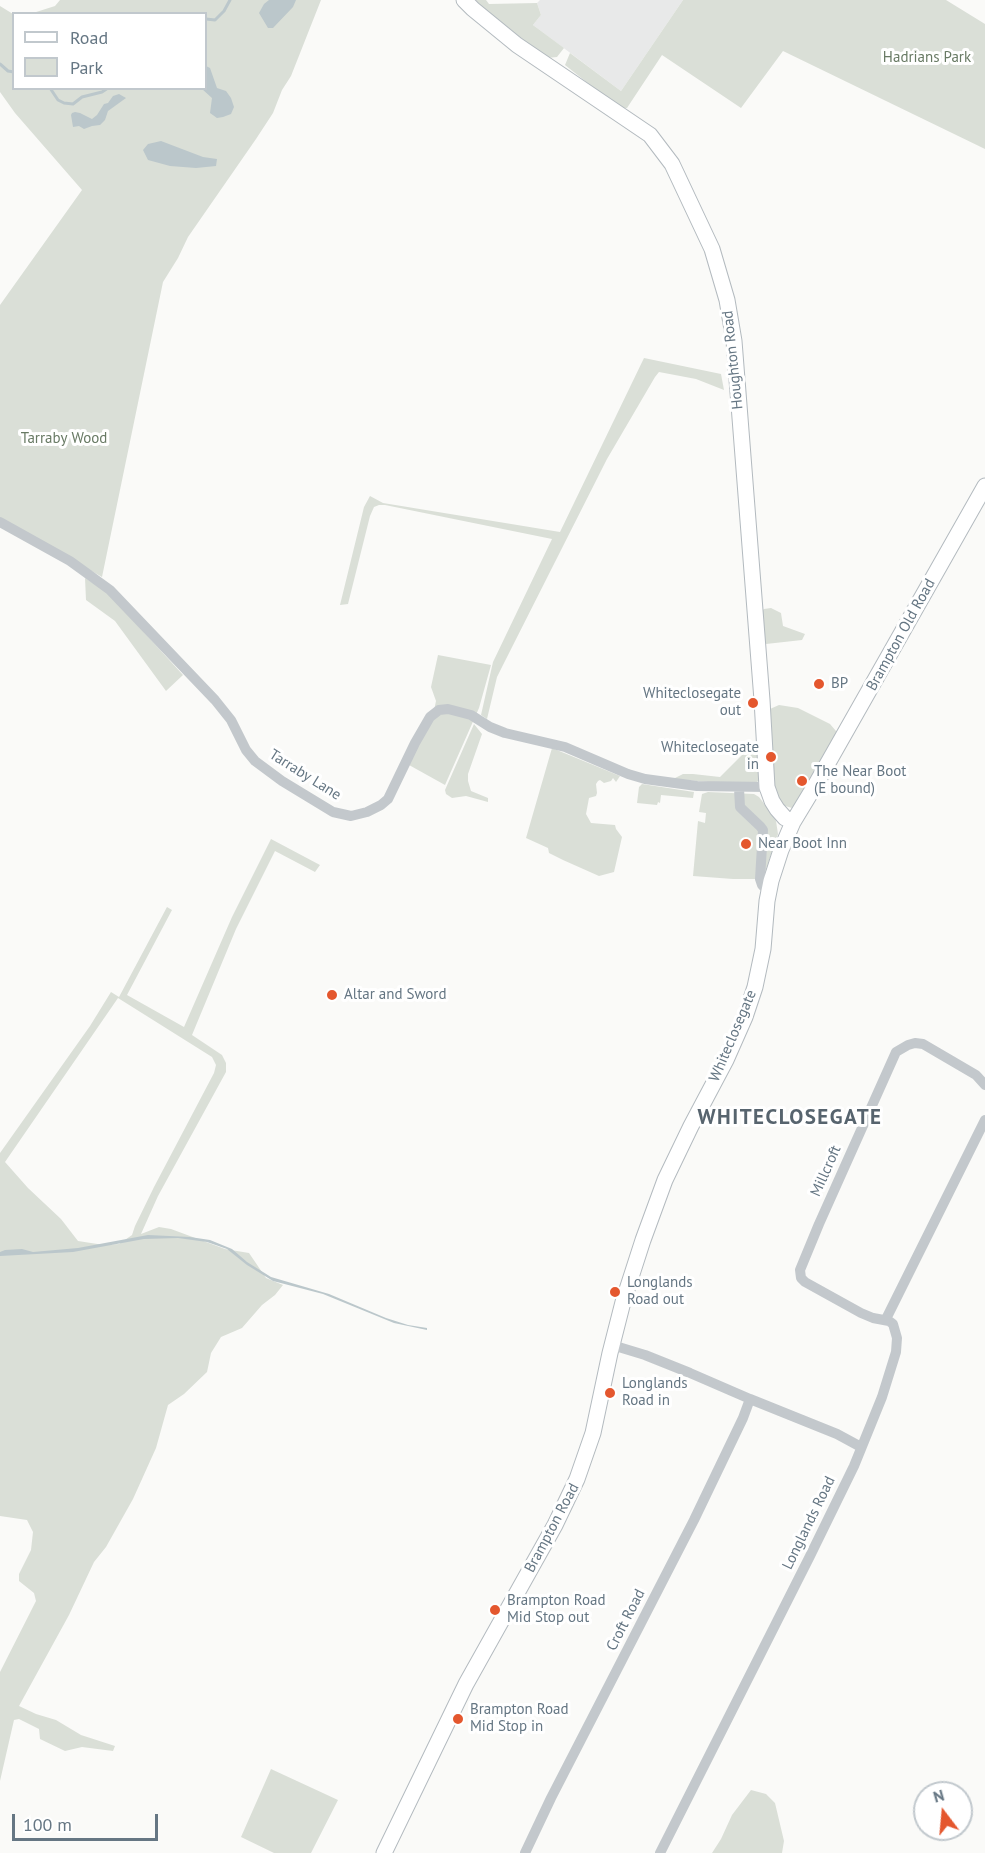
<!DOCTYPE html>
<style>
body{margin:0}
#map{position:relative;width:985px;height:1853px;overflow:hidden;background:#fafaf8;font-family:"PT Sans",sans-serif}
canvas{display:block}
.legend{position:absolute;left:12px;top:12px;width:195px;height:78px;box-sizing:border-box;background:#fff;border:2px solid #c1c8cd;margin:0;padding:8px 10px;list-style:none;font-size:18px;color:#657683}
.legend li{display:flex;align-items:center;gap:12px;height:30px}
.legend b{width:30px;border:2px solid #c1c8cd}
.north{position:absolute;left:913px;top:1781px;width:60px;height:60px;box-sizing:border-box;background:#fff;border:2px solid #c1c8cd;border-radius:50%;rotate:344deg;font-size:16px;font-weight:700;line-height:24px;text-align:center;color:#657683}
.north::after{content:'';display:block;margin:auto;width:21px;height:27px;background:#e4572e;clip-path:polygon(50% 0,100% 100%,50% 72%,0 100%)}
.scale{position:absolute;left:12px;top:1814px;width:146px;height:27px;box-sizing:border-box;border:3px solid #657683;border-top:0;padding-left:8px;font-size:18px;line-height:21px;white-space:nowrap;color:#657683;-webkit-text-stroke:4px #fff;paint-order:stroke}
</style>
<div id="map">
<canvas width="985" height="1853"></canvas>
<ul class="legend">
<li><b style="height:8px;background:#fff"></b>Road</li>
<li><b style="height:16px;background:#dadfd7"></b>Park</li>
</ul>
<div class="north">N</div>
<div class="scale">100 m</div>
</div>
<script>
const g = document.querySelector('canvas').getContext('2d');
g.lineJoin = 'round';
function fillPath(path, color) {
  g.fillStyle = color;
  g.fill(path, 'evenodd');
}
function shape(rows) {
  const path = new Path2D();
  for (const r of rows) {
    path.moveTo(r[0], r[1]);
    for (let i = 2; i < r.length; i += 2) path.lineTo(r[i], r[i + 1]);
  }
  return path;
}
function trace(path, color, width, dash) {
  g.strokeStyle = color;
  g.lineWidth = width;
  g.lineCap = dash ? 'butt' : 'round';
  g.setLineDash(dash || []);
  g.stroke(path);
}
function write(font, color, halo, rows, align = 'center') {
  g.font = font + ' "PT Sans",sans-serif';
  g.lineWidth = 6;
  g.setLineDash([]);
  g.textBaseline = 'middle';
  g.strokeStyle = halo;
  g.fillStyle = color;
  for (const [text, x, y, turn = 0] of rows) {
    g.save();
    g.translate(x, y);
    g.rotate((+turn || 0) * Math.PI / 180);
    g.textAlign = isNaN(turn) ? turn : align;
    if (halo) g.strokeText(text, 0, 0);
    g.fillText(text, 0, 0);
    g.restore();
  }
}
const built = shape([
 [540,0,683,0,621,91,533,25,541,15,537,3]
]);
const green = shape([
 [60,0,321,0,291,76,282,90,273,113,256,139,188,237,178,258,163,282,102,577,0,519,0,305,82,190,15,113,0,92,0,6,13,14,14,88,206,88,206,14,33,13,55,6],
 [471,0,486,0,489,4,537,3,541,15,533,25,564,48,557,57,547,58,529,47],
 [683,0,946,0,985,24,985,149,783,51,741,108,662,55,627,108,619,108,565,65,570,53,621,91],
 [644,358,721,374,724,390,696,379,659,372,655,377,607,459,503,665,497,677,487,719,481,715,493,662,552,539,385,505,379,505,374,507,370,516,348,604,340,605,364,507,370,496,383,503,560,532],
 [85,578,108,593,183,675,166,691,115,621,86,600],
 [771,608,781,613,783,626,805,634,802,640,766,644,764,643,761,612,764,609],
 [438,655,491,665,479,708,445,785,409,765,433,715,436,701,431,687],
 [779,705,798,708,830,724,836,731,836,736,809,780,796,807,792,808,782,805,773,786,770,709],
 [474,724,482,734,468,774,468,781,471,791,488,798,488,802,466,796,452,798,446,794,445,790],
 [756,741,760,780,755,783,721,783,673,779,683,774,693,774,720,777],
 [552,748,620,776,616,782,613,778,611,781,604,783,600,780,598,781,596,784,597,793,596,796,589,798,586,814,591,823,615,825,616,829,622,837,614,872,599,876,563,860,549,853,548,848,526,838],
 [642,784,694,792,693,798,661,795,660,803,658,802,657,805,637,803,639,787],
 [708,792,754,794,759,797,772,814,776,821,778,834,764,875,756,879,733,879,693,876,698,821,705,823,706,813,699,812,702,794],
 [271,839,320,865,315,872,275,851,236,929,192,1035,222,1055,226,1063,226,1072,158,1196,141,1234,159,1227,171,1229,225,1249,249,1253,266,1278,283,1285,275,1295,262,1305,242,1328,221,1337,211,1353,207,1372,184,1394,168,1405,156,1448,133,1499,106,1547,94,1562,69,1615,19,1706,36,1714,56,1720,81,1735,115,1746,113,1751,82,1747,65,1751,40,1739,39,1729,19,1719,14,1720,0,1781,0,1672,36,1601,34,1593,19,1581,19,1574,31,1550,33,1532,27,1520,0,1516,0,1153,90,1026,111,992,119,997,167,907,172,910,127,995,184,1027,232,917],
 [118,998,212,1057,216,1065,214,1073,154,1187,135,1226,132,1235,119,1244,104,1245,78,1241,61,1219,28,1188,5,1162],
 [271,1769,338,1800,311,1853,274,1853,241,1837],
 [751,1790,766,1794,775,1803,784,1841,782,1853,712,1853,721,1839,732,1815]
]);
const water = shape([
 [269,0,296,0,293,7,273,28,268,28,259,13,264,4],
 [206,66,210,68,217,88,226,91,231,98,234,107,231,114,223,117,217,118,210,113,212,98,202,89,206,88],
 [119,94,126,98,108,111,105,120,100,125,92,126,84,129,79,126,73,127,71,115,72,113,75,112,80,113,92,119,97,115,104,104,108,103,113,96],
 [161,141,203,157,217,159,216,166,196,168,170,166,148,160,143,150,148,144],
 [148,1235,190,1237,210,1240,232,1249,247,1262,271,1277,329,1294,386,1318,408,1325,427,1328,427,1330,394,1323,323,1294,273,1281,247,1265,227,1249,207,1242,178,1238,144,1239,73,1252,0,1256,0,1252,5,1250,22,1249,33,1252,78,1248]
]);
const stream = shape([
 [193,14,197,14],
 [206,19,215,20,224,11,230,0],
 [0,64,8,71,14,72],
 [50,88,58,100,64,103,73,104,82,97,102,92,108,88]
]);
const street = shape([
 [0,522,70,561,110,590,215,700,231,720,246,750,255,761,282,781,333,812,351,816,367,812,381,805,388,799,415,743,430,717,439,710,448,709,471,715,490,727,505,733,565,747,628,774,645,779,697,786,767,787],
 [739,788,740,807,760,826,763,830,760,879,762,885,769,892],
 [886,1319,985,1120],
 [612,1345,645,1355,690,1373,750,1399,837,1434,861,1447],
 [525,1853,551,1798,694,1520,743,1418,750,1399],
 [660,1853,810,1556,854,1466,882,1397,896,1352,897,1338,893,1324,889,1321,873,1318,861,1313,805,1282,801,1278,800,1270,819,1224,896,1052,908,1045,915,1043,923,1044,976,1075,985,1085]
]);
const secondary = shape([
 [464,0,473,9,517,45,650,135,672,164,712,249,727,300,734,341,762,700,767,787,772,801,777,809,785,818,793,822],
 [384,1853,466,1684,555,1525,577,1479,593,1433,610,1353,623,1302,643,1240,665,1180,691,1126,726,1060,745,1017,755,987,763,949,767,901,771,881,781,850,793,822,816,784,985,486]
]);
const markers = [
 [819,684,6,"#e4572e"],
 [753,703,6,"#e4572e"],
 [771,757,6,"#e4572e"],
 [802,781,6,"#e4572e"],
 [746,844,6,"#e4572e"],
 [332,995,6,"#e4572e"],
 [615,1292,6,"#e4572e"],
 [610,1393,6,"#e4572e"],
 [495,1610,6,"#e4572e"],
 [458,1719,6,"#e4572e"]
];
const parkNames = [
 ["Hadrians Park",927,58],
 ["Tarraby Wood",64,439]
];
const streetNames = [
 ["Houghton Road",733,360,-96],
 ["Brampton Old Road",901,635,-61],
 ["Tarraby Lane",305,775,32],
 ["Whiteclosegate",733,1036,-67],
 ["Millcroft",826,1171,-66],
 ["Longlands Road",809,1523,-64],
 ["Brampton Road",552,1528,-62],
 ["Croft Road",626,1620,-63]
];
const poiNames = [
 ["BP",831,684],
 ["Whiteclosegate",741,694,"right"],
 ["out",741,711,"right"],
 ["Whiteclosegate",759,748,"right"],
 ["in",759,765,"right"],
 ["The Near Boot",814,772],
 ["(E bound)",814,789],
 ["Near Boot Inn",758,844],
 ["Altar and Sword",344,995],
 ["Longlands",627,1283],
 ["Road out",627,1300],
 ["Longlands",622,1384],
 ["Road in",622,1401],
 ["Brampton Road",507,1601],
 ["Mid Stop out",507,1618],
 ["Brampton Road",470,1710],
 ["Mid Stop in",470,1727]
];
const districtNames = [
 ["WHITECLOSEGATE",790,1118]
];
fillPath(built, '#e8e9e9');
fillPath(green, '#dadfd7');
fillPath(water, '#bbc7cb');
trace(stream, '#bbc7cb', 3);
trace(secondary, '#b3babf', 17);
trace(street, '#c3c8cc', 10);
trace(secondary, '#fff', 15);
for (const [x, y, r, color] of markers) {
  const dot = new Path2D();
  dot.arc(x, y, r, 0, 2 * Math.PI);
  g.fillStyle = color;
  g.fill(dot);
  trace(dot, '#fff', 2);
}
write('15px', '#687a64', '#fff', parkNames);
write('15px', '#657683', '#fff', streetNames);
write('15px', '#657683', '#fff', poiNames, 'left');
g.letterSpacing = '1.5px';
write('bold 21px', '#57646e', '#fff', districtNames);
g.letterSpacing = '0px';
</script>
